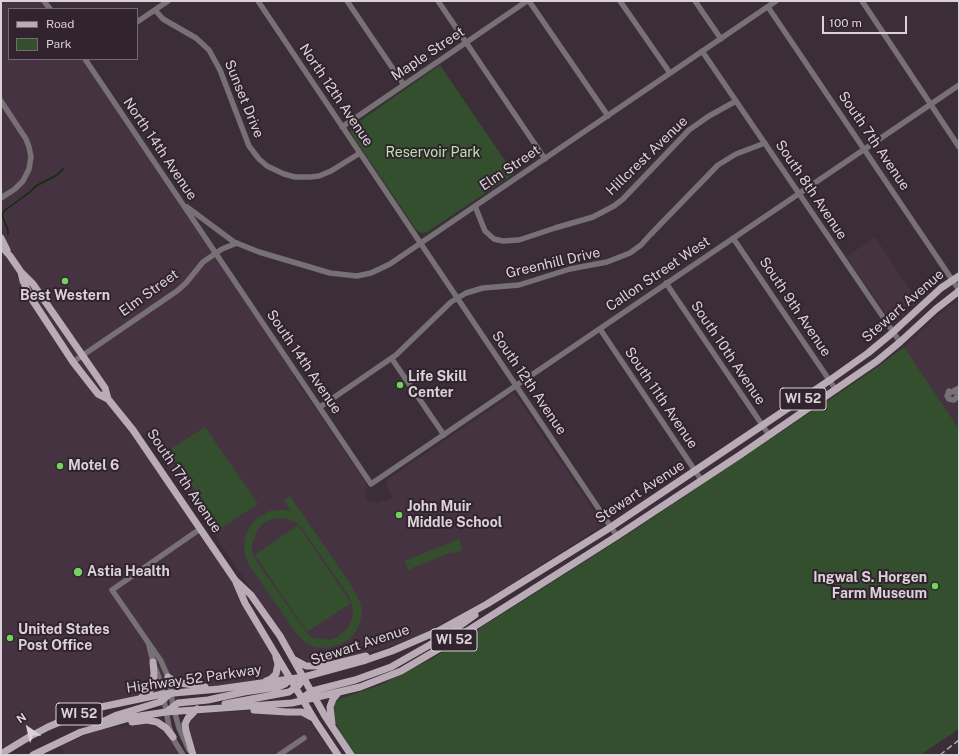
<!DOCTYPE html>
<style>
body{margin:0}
#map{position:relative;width:960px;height:756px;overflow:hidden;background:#3b2e38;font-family:"Public Sans",sans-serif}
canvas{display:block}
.frame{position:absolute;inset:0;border:2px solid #dbd2d8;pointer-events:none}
.legend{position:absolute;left:8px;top:8px;width:130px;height:52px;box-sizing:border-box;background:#31242e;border:1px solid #756a72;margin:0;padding:5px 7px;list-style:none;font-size:12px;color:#dbd2d8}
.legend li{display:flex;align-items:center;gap:8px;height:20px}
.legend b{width:20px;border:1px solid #756a72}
.north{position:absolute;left:8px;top:708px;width:40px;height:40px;-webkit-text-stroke:3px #31242e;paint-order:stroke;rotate:326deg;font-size:11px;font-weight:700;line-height:16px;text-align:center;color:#dbd2d8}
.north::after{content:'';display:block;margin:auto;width:14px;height:18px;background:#dbd2d8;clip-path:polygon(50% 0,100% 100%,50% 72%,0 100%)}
.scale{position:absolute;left:822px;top:16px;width:85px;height:18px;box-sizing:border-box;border:2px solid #dbd2d8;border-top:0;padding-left:5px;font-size:12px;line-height:14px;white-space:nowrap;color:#dbd2d8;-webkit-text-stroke:3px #31242e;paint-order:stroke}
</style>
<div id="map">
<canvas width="960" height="756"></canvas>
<div class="frame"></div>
<ul class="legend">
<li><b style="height:5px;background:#baacb7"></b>Road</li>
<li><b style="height:11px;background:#344f2e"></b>Park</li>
</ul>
<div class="north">N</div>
<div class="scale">100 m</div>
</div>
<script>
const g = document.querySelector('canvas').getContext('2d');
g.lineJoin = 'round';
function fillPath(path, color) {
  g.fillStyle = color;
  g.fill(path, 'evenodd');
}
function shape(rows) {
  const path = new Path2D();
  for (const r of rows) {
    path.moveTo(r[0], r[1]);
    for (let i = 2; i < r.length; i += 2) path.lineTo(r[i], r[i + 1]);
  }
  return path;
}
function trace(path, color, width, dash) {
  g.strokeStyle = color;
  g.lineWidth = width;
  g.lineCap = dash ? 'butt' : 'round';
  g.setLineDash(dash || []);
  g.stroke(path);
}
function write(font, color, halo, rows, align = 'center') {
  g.font = font + ' "Public Sans",sans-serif';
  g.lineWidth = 4;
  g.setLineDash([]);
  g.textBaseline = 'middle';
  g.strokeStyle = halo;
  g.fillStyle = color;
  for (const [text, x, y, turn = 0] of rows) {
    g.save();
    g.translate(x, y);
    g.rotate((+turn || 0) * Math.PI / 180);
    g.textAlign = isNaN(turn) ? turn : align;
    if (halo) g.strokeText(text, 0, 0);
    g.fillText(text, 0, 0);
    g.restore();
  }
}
const built = shape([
 [1,1,44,1,50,9,9,9,9,59,85,59,290,363,294,377,366,483,367,487,365,497,368,501,377,503,392,498,386,482,387,480,513,394,517,397,599,518,601,523,600,527,486,600,424,633,389,647,332,662,312,663,302,659,292,649,145,433,139,437,235,580,290,679,169,693,76,715,13,746,1,748],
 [875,237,918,302,896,322,893,322,891,320,846,257],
 [959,299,959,429,904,347,935,318],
 [244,711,301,714,307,718,333,755,272,755,271,754,269,755,199,755,190,738,188,727,194,717,199,714,206,713],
 [145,724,160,727,167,734,180,755,66,755,60,746,101,729]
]);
const green = shape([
 [440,65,514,174,427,232,422,233,417,231,351,133,350,128],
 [904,347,959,429,959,728,953,733,920,755,355,755,340,732,335,721,333,708,335,703,339,699,380,685,433,658,633,531,869,373],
 [205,427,258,504,221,528,168,451],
 [290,496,351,585,360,602,362,612,360,623,355,633,348,640,341,644,331,647,321,648,311,646,302,640,296,633,249,565,245,555,244,544,246,535,250,526,256,519,270,511,283,510,291,511,284,500],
 [274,518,288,519,296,522,301,527,349,596,353,609,353,616,348,628,337,637,329,640,322,639,314,638,308,635,255,559,252,551,252,544,257,531,262,524],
 [298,525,351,603,307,632,255,555],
 [459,539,463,550,453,554,452,552,412,568,412,570,409,571,405,561]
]);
const stream = shape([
 [8,234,8,230,2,215,4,211,30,192,36,186,57,175,63,169]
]);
const minor = shape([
 [44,1,50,9],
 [258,1,617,536],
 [347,1,404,85],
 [438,1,545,159],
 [529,1,608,116],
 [620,1,670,73],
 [695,1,721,39],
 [862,1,959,147],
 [768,7,959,290],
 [155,10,163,19,196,38,209,50,220,70,249,146,259,159,267,166,284,174,295,177,310,177,319,176,331,171,360,153],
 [137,22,168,1],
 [702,51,900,342],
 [85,59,371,484,959,85],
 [1,101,26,139,29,147,31,157,29,169,23,181,15,189,1,198],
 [342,127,527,1],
 [475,206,485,231,494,239,503,241,519,240,555,228,593,217,614,206,623,199,689,130,709,116,736,101],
 [187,207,234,242,259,252,330,273,357,276,371,273,390,264,776,1],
 [733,238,836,390],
 [666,283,769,435],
 [600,329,702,481],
 [392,359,444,435],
 [73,362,177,291,186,283,203,262,222,249,237,243],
 [959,388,950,393,949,391,947,396,949,399,954,400,957,397,957,393,959,392],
 [320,407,396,355,451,302,466,293,483,288,519,285,570,269,607,262,630,253,641,245,650,235,718,165,736,154,765,143],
 [149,645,153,662,161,683,169,727,175,742,183,755],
 [189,750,179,728,173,706,169,679,161,661,112,590,200,529],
 [279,755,304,738]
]);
const major = shape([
 [1,238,7,250],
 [1,246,10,256,21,272,33,284,105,388,108,399,133,430,235,580,251,595,280,636,325,716,351,755],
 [21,272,23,281,33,301,73,362,98,394,108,399],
 [236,582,245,603,316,722,338,755],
 [295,660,306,666,318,666,334,664,366,656],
 [168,677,175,682,205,687],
 [266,681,271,679,276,674,278,664,276,657],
 [142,697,150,690,153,685,154,673,153,662],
 [303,701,305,696,312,691,355,680,391,667,447,635,475,615],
 [225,704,289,692,299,685,304,677],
 [254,710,287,712,302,712,311,717],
 [166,712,178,703,208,700,244,692,278,687,285,684,290,679],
 [102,722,117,715,160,702,171,693],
 [132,722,147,720,157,722,166,728,173,737],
 [332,724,330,707,333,699,338,693],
 [1,754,29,737,48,727,76,715,101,707,163,694,219,689,304,677,366,660,392,651,438,631,487,604,611,527,830,380,868,353,891,334,941,288,959,276],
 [33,755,81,732,133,717,166,712,292,703,360,687,401,671,442,647,617,536,740,455,877,361,900,342,936,309,959,291],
 [193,755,186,731,185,724,188,718,197,709]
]);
const rail = shape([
 [940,755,959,740]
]);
const markers = [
 [65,281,4,"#73d25d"],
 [400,385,4,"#73d25d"],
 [60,466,4,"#73d25d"],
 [399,515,4,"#73d25d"],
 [78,572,5,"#73d25d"],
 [935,586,4,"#73d25d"],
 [10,638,4,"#73d25d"]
];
const shields = [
 [803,399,46],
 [454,640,46],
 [79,714,46]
];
const shieldNames = [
 ["WI 52",803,399],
 ["WI 52",454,640],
 ["WI 52",79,714]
];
const streetNames = [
 ["Maple Street",428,54,-34],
 ["North 12th Avenue",336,95,56],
 ["Sunset Drive",244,99,68],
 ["South 7th Avenue",874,141,56],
 ["North 14th Avenue",160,149,56],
 ["Hillcrest Avenue",647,156,-44],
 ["Elm Street",510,168,-34],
 ["South 8th Avenue",811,190,56],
 ["Greenhill Drive",553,263,-13],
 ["Callon Street West",658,274,-34],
 ["Elm Street",149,293,-36],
 ["Stewart Avenue",903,306,-41],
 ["South 9th Avenue",795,307,56],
 ["South 10th Avenue",728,353,56],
 ["South 14th Avenue",304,362,56],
 ["South 12th Avenue",529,383,56],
 ["South 11th Avenue",661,398,56],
 ["South 17th Avenue",184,481,56],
 ["Stewart Avenue",640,492,-33],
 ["Stewart Avenue",360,645,-18],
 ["Highway 52 Parkway",194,679,-8]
];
const parkNames = [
 ["Reservoir Park",433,153]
];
const poiNames = [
 ["Best Western",65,296,"center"],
 ["Life Skill",408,377],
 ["Center",408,393],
 ["Motel 6",68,466],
 ["John Muir",407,507],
 ["Middle School",407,523],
 ["Astia Health",87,572],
 ["Ingwal S. Horgen",927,578,"right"],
 ["Farm Museum",927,594,"right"],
 ["United States",18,630],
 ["Post Office",18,646]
];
fillPath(built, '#463342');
fillPath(green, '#344f2e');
trace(stream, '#102a0a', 1.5);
trace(minor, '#777075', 5.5);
trace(major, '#baacb7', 7);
trace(rail, '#afa5ac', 1.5, [6, 3]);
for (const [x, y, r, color] of markers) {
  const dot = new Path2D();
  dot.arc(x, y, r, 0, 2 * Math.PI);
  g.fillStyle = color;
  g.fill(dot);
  trace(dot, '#31242e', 1.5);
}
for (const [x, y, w] of shields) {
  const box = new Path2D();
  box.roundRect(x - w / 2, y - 11, w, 22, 3);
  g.fillStyle = '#31242e';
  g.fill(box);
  trace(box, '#dbd2d8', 1);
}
write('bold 13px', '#dbd2d8', null, shieldNames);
write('14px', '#dbd2d8', '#31242e', streetNames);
write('14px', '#b6e6ab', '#31242e', parkNames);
write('bold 14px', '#dbd2d8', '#31242e', poiNames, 'left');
</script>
